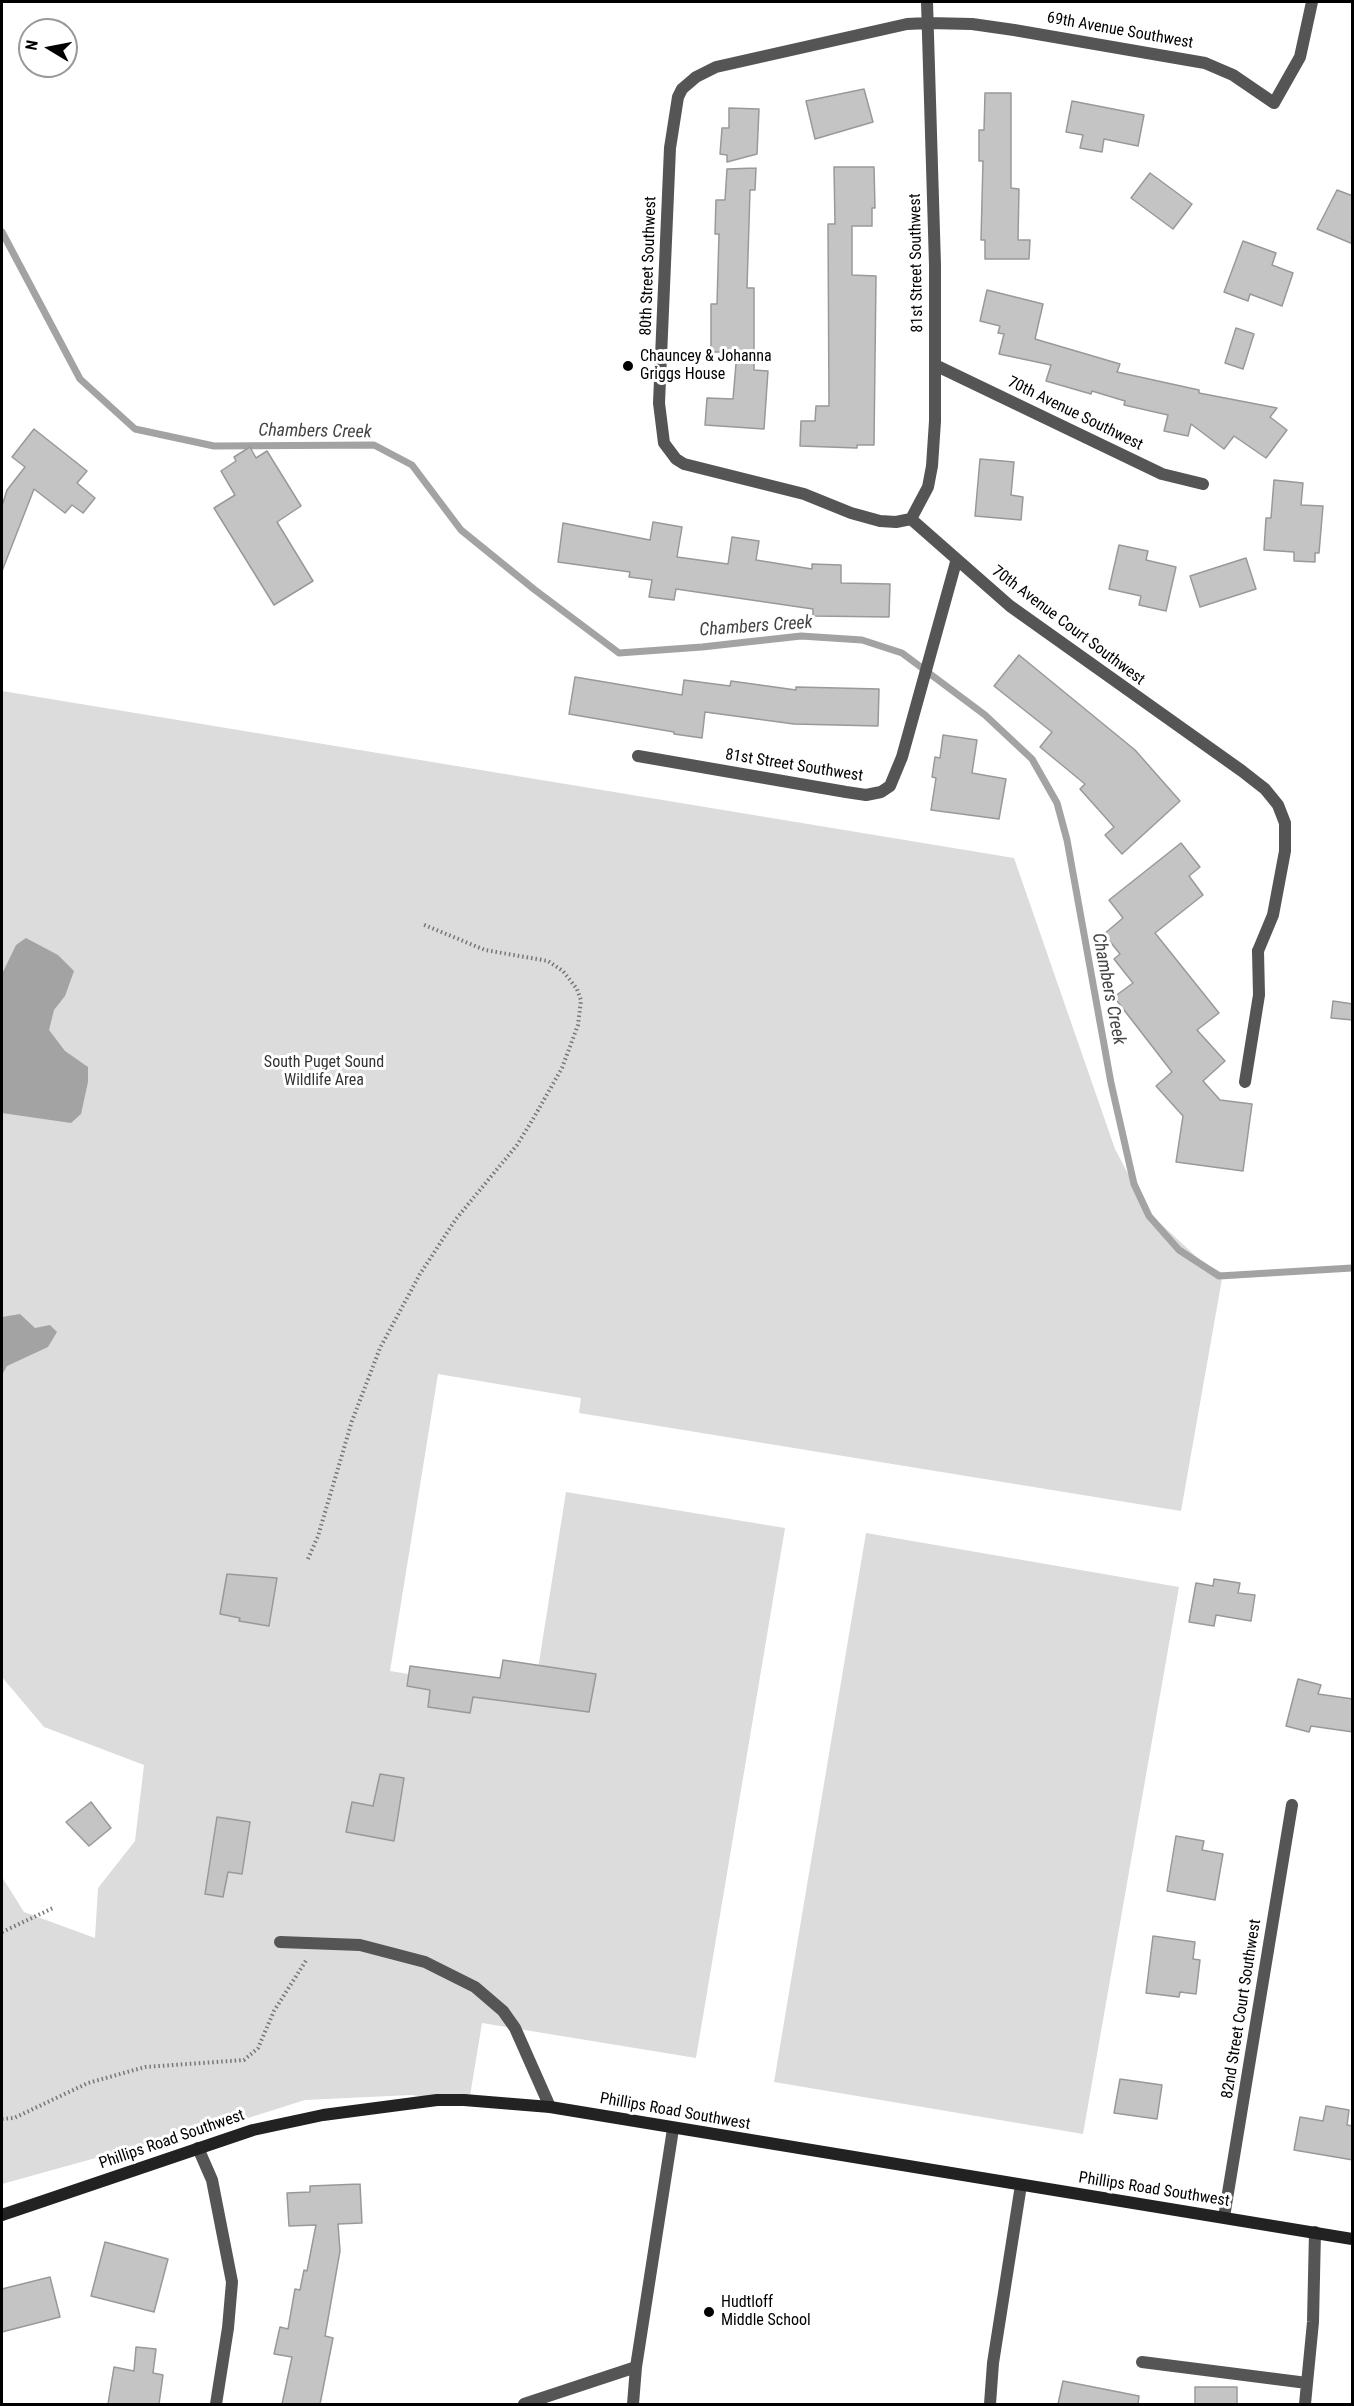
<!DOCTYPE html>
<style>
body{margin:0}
#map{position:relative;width:1354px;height:2406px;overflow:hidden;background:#fff;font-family:"Roboto Condensed",sans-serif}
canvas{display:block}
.frame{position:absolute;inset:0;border:3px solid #000;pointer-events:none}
.north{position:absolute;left:18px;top:18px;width:60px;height:60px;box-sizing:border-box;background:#fff;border:2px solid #999;border-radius:50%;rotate:280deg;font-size:16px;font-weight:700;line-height:24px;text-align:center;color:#000}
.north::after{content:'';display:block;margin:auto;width:21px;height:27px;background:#000;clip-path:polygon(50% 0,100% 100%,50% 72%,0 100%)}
</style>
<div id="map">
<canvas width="1354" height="2406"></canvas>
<div class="frame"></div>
<div class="north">N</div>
</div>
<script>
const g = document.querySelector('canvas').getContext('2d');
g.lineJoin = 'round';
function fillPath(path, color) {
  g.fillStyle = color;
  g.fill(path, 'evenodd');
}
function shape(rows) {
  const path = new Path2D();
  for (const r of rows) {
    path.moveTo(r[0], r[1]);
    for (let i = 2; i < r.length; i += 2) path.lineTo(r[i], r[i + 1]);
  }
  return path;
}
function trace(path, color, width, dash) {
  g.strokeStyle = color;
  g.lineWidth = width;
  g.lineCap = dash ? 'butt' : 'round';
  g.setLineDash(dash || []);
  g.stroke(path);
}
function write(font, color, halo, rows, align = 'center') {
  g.font = font + ' "Roboto Condensed",sans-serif';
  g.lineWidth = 6;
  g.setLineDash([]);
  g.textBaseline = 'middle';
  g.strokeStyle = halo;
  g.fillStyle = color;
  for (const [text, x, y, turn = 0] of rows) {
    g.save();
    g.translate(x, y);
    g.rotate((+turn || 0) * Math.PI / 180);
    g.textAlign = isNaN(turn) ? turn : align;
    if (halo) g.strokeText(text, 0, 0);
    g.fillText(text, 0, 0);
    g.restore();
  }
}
const green = shape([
 [2,691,1014,858,1115,1149,1148,1212,1202,1262,1223,1273,1181,1511,579,1413,581,1398,438,1374,390,1671,534,1694,566,1492,785,1528,696,2058,482,2023,469,2102,411,2095,305,2100,185,2138,157,2141,2,2184,2,1877,24,1912,95,1938,98,1888,135,1841,144,1765,44,1727,2,1677],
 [866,1533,1179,1587,1083,2134,774,2082]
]);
const water = shape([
 [26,938,58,955,74,971,65,996,54,1010,49,1030,65,1051,88,1067,88,1082,81,1114,71,1123,2,1113,2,974,16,945],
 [20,1314,35,1328,50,1325,57,1332,48,1347,7,1366,2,1375,2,1317]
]);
const stream = shape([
 [2,232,80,379,135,429,214,446,374,445,412,465,461,530,535,590,619,653,702,647,801,636,862,640,902,653,985,715,1032,759,1057,803,1067,840,1111,1083,1134,1184,1149,1216,1179,1250,1219,1276,1352,1268]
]);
const building = shape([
 [864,89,873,122,815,139,806,101,864,89],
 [985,93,1011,93,1011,188,1019,189,1018,240,1030,240,1029,259,985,259,985,240,981,240,983,161,979,161,979,130,984,130,985,93],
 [1072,101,1144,115,1138,146,1104,139,1102,152,1080,148,1083,135,1066,132,1072,101],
 [729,108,759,109,757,154,727,162,727,155,720,154,722,128,729,128,729,108],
 [834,167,874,167,875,208,872,208,872,226,852,226,852,275,876,276,874,445,857,445,857,448,800,446,801,421,815,421,816,406,829,406,828,224,835,224,834,167],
 [756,168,755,190,750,190,747,288,754,288,754,370,768,371,764,429,705,425,707,398,733,399,737,352,711,352,711,304,717,304,719,234,715,234,716,200,725,200,727,169,756,168],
 [1150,173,1192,204,1173,229,1131,198,1150,173],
 [1337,190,1353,196,1353,244,1317,229,1337,190],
 [1243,241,1276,253,1272,265,1293,273,1282,306,1250,294,1248,301,1224,292,1243,241],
 [987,290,1043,304,1035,339,1120,364,1117,372,1199,390,1199,393,1277,408,1270,417,1287,430,1266,458,1234,436,1224,449,1191,424,1188,436,1164,431,1168,415,1124,405,1125,401,1092,391,1091,394,1046,381,1051,365,999,354,1004,334,998,333,1000,326,980,321,987,290],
 [1236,328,1254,334,1243,369,1225,363,1236,328],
 [34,429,87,471,77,483,95,498,83,513,72,505,65,513,34,489,2,571,2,506,7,490,25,467,12,457,34,429],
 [250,447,256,458,267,451,301,506,277,522,313,581,274,605,214,508,235,495,221,471,236,461,234,457,250,447],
 [980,459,1014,462,1011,495,1023,497,1021,520,975,516,980,459],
 [1274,480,1303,483,1301,505,1323,506,1319,553,1315,553,1315,562,1294,561,1294,552,1264,550,1266,518,1271,518,1274,480],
 [653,522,682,527,677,557,728,564,732,537,759,541,756,560,812,569,812,564,841,565,841,583,890,584,889,617,813,616,813,609,676,589,674,600,649,597,652,580,629,577,630,572,558,562,563,523,650,540,653,522],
 [1119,545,1148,551,1146,560,1176,567,1166,611,1139,605,1141,596,1109,589,1119,545],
 [1246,558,1256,589,1200,607,1190,576,1246,558],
 [1019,655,1135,750,1180,801,1122,854,1105,835,1114,827,1080,789,1085,784,1040,747,1052,732,994,686,1019,655],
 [575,677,682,695,684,680,730,686,731,681,796,690,796,687,879,689,878,726,794,724,705,712,702,738,674,734,674,732,569,714,575,677],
 [943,735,977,740,972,773,1006,779,999,819,931,810,936,778,932,777,935,757,940,758,943,735],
 [1181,843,1200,867,1189,876,1203,895,1155,933,1219,1013,1197,1030,1225,1061,1203,1081,1220,1100,1252,1104,1243,1171,1176,1162,1183,1116,1156,1086,1172,1072,1114,997,1133,983,1114,959,1120,954,1104,934,1123,918,1109,900,1181,843],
 [1333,1001,1353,1004,1353,1020,1331,1018,1333,1001],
 [227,1574,277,1578,269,1626,239,1621,240,1618,220,1614,227,1574],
 [1214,1579,1240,1583,1238,1593,1255,1595,1251,1621,1216,1615,1214,1626,1189,1622,1196,1583,1213,1586,1214,1579],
 [503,1660,596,1674,589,1712,473,1697,470,1713,428,1707,430,1690,407,1686,410,1666,500,1678,503,1660],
 [1298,1679,1321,1685,1318,1694,1353,1699,1353,1732,1311,1726,1309,1732,1286,1726,1298,1679],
 [380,1774,404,1778,394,1841,346,1832,352,1802,373,1806,380,1774],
 [91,1802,111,1828,89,1846,66,1822,91,1802],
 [217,1817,250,1822,242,1874,228,1872,223,1897,205,1894,217,1817],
 [1176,1836,1204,1841,1202,1850,1223,1854,1215,1900,1167,1891,1176,1836],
 [1153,1936,1195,1942,1193,1959,1200,1960,1196,1994,1180,1992,1179,1997,1146,1993,1153,1936],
 [1120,2079,1162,2085,1157,2119,1114,2113,1120,2079],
 [1326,2106,1349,2110,1347,2125,1353,2126,1353,2160,1294,2150,1300,2117,1323,2121,1326,2106],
 [360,2184,362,2223,338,2224,340,2251,325,2336,333,2338,320,2404,282,2404,292,2357,274,2354,280,2327,288,2329,295,2289,300,2290,304,2270,307,2271,316,2225,289,2226,287,2193,310,2192,310,2186,360,2184],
 [105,2242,168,2259,154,2312,91,2296,105,2242],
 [50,2277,60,2317,2,2332,2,2289,50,2277],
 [136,2347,156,2349,153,2373,163,2375,159,2404,108,2404,114,2367,134,2371,136,2347],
 [1063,2381,1139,2396,1138,2404,1058,2404,1063,2381],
 [1195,2387,1237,2387,1237,2404,1195,2404,1195,2387]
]);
const path = shape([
 [308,1559,318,1536,352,1421,380,1348,420,1274,456,1219,517,1145,533,1119,562,1068,578,1025,581,1000,577,989,563,971,548,961,485,950,422,924],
 [2,1932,53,1908],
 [2,2119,14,2118,88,2083,145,2067,244,2060,258,2048,274,2011,307,1959]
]);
const lane = shape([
 [1245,1082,1259,995,1258,951],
 [1142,2362,1307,2383],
 [524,2404,636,2367],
 [633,2404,636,2367,673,2129],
 [990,2404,993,2363,1021,2185],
 [1305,2404,1313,2322,1315,2232]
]);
const street = shape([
 [935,365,1162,474,1203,484],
 [911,519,896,522,880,521,851,513,804,494,684,464,676,459,664,443,659,403,670,148,678,97,682,89,696,77,716,67,907,24,928,23,972,24,1014,30,1205,63,1233,75,1274,103,1300,57,1312,2],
 [911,519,1010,606,1242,771,1265,789,1278,805,1285,823,1285,851,1273,915,1258,951],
 [911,519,928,487,932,466,935,421,935,265,927,2],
 [638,756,846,792,866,795,881,792,890,786,902,757,956,562],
 [280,1942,360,1945,425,1962,475,1987,503,2011,515,2028,550,2107],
 [198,2148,212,2180,232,2282,228,2328,216,2404],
 [1224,2217,1292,1805]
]);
const secondary = shape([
 [2,2215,253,2130,323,2115,437,2100,464,2100,550,2107,1352,2239]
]);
const markers = [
 [628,366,6,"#000"],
 [709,2312,6,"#000"]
];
const streetNames = [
 ["69th Avenue Southwest",1120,31,10],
 ["81st Street Southwest",917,263,-91],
 ["80th Street Southwest",649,266,-88],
 ["70th Avenue Southwest",1075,414,26],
 ["70th Avenue Court Southwest",1068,626,37],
 ["81st Street Southwest",794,766,9],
 ["82nd Street Court Southwest",1242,2009,-81],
 ["Phillips Road Southwest",675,2112,10],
 ["Phillips Road Southwest",172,2140,-19],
 ["Phillips Road Southwest",1154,2190,9]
];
const poiNames = [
 ["Chauncey & Johanna",640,357],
 ["Griggs House",640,375],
 ["Hudtloff",721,2303],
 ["Middle School",721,2321]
];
const parkNames = [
 ["South Puget Sound",324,1063],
 ["Wildlife Area",324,1081]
];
const waterNames = [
 ["Chambers Creek",315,432,1],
 ["Chambers Creek",756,627,-4],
 ["Chambers Creek",1108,989,79]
];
fillPath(green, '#dcdcdc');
fillPath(water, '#a3a3a3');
trace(stream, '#a3a3a3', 7);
fillPath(building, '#c4c4c4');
trace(building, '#999', 1.5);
trace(path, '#777', 4, [1.5, 3]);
trace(lane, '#555', 12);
trace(street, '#555', 12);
trace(secondary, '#222', 12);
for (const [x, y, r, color] of markers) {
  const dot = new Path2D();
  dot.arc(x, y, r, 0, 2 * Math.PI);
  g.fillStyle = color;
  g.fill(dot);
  trace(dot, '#fff', 2);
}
write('16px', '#000', '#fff', streetNames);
write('16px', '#000', '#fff', poiNames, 'left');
write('16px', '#333', '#fff', parkNames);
write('italic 18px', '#444', '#fff', waterNames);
</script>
